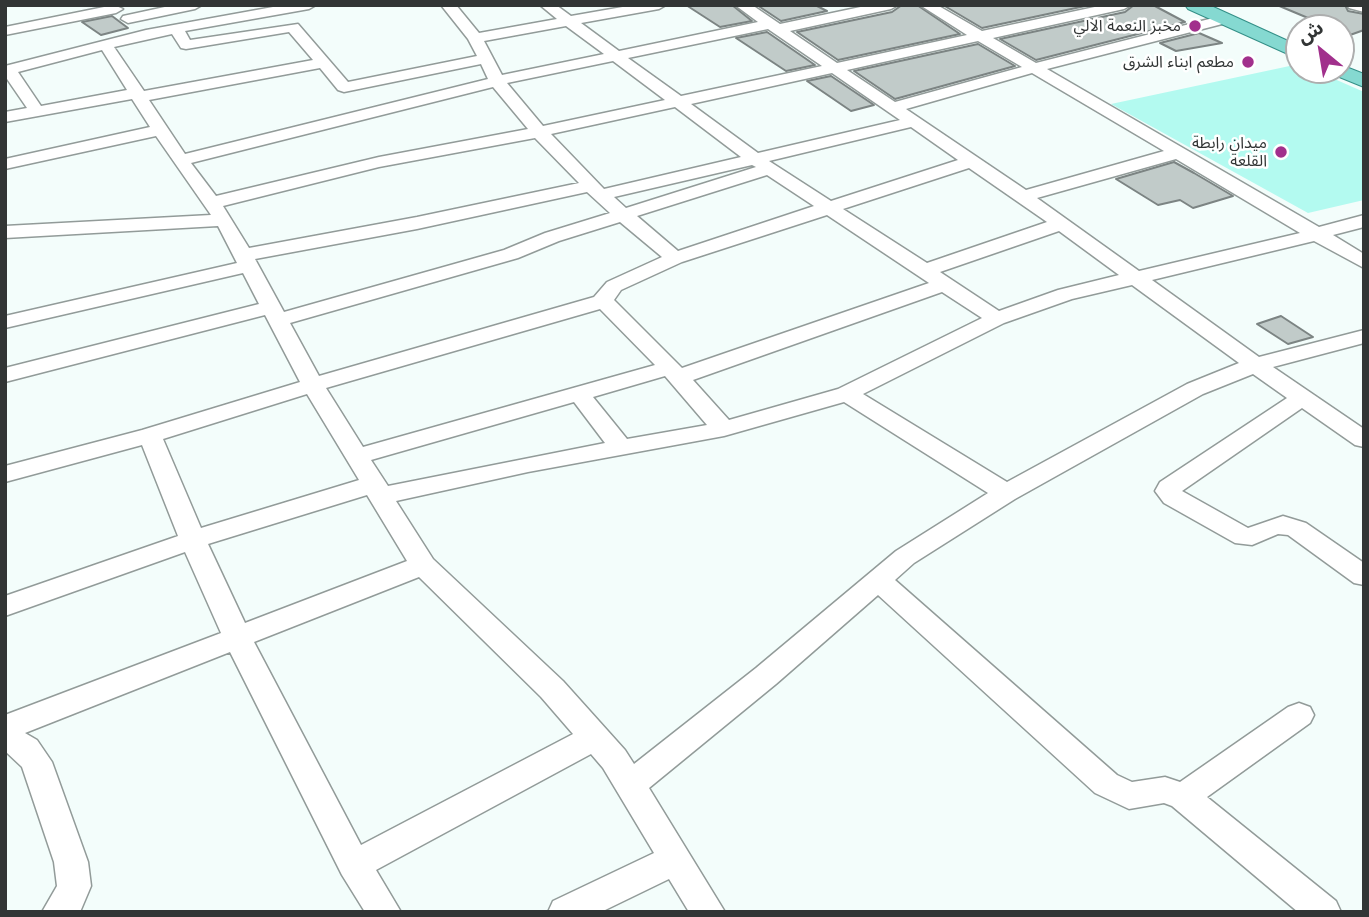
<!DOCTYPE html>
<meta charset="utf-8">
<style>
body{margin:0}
#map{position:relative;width:1369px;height:917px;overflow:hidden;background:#f3fdfb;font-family:"Libre Baskerville","Noto Sans Arabic",serif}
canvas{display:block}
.frame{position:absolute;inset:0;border:7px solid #323535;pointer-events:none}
.north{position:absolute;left:1285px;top:14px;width:70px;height:70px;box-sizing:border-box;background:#fff;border:2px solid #adaeae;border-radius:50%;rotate:330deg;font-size:19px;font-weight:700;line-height:28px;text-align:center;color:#323535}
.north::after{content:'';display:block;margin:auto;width:24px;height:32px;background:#a1308c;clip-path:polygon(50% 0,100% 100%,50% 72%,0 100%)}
</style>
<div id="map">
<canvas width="1369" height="917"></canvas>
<div class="frame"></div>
<div class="north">ش</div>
</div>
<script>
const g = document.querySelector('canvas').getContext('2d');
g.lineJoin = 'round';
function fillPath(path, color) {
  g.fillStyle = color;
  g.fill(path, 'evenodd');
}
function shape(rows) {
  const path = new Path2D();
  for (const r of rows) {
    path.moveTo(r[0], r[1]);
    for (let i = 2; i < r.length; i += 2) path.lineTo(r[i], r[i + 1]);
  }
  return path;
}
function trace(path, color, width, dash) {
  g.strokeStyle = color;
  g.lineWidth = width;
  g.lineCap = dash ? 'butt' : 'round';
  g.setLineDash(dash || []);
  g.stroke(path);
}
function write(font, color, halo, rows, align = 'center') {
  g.font = font + ' "Libre Baskerville","Noto Sans Arabic",serif';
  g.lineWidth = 5;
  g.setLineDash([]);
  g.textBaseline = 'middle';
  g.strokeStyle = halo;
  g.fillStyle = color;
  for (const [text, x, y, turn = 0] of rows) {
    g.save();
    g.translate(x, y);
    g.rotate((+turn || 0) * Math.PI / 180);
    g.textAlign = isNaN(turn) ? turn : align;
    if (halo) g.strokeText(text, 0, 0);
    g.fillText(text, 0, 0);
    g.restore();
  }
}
const green = shape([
 [1299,64,1299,70,1314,70,1364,92,1364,200,1308,213,1111,104]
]);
const building = shape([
 [686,5,732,5,752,21,720,27,686,5],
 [757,5,815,5,827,11,781,21,757,5],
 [902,5,917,5,960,34,838,60,797,32,892,12,902,5],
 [943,5,1090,5,982,28,943,5],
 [1134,5,1153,5,1185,22,1036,60,1000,39,1125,12,1134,5],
 [1277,5,1345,5,1348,11,1364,14,1364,30,1350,35,1341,32,1341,28,1332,28,1277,5],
 [112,16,128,28,101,35,82,22,112,16],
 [767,32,815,65,786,71,736,38,767,32],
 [1199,33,1222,43,1176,51,1160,43,1199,33],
 [978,44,1015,66,895,99,854,71,978,44],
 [831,76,874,105,851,111,807,81,831,76],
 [1174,162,1194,173,1233,196,1193,208,1180,200,1158,205,1116,179,1174,162],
 [1281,316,1313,337,1288,344,1257,324,1281,316]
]);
const minor = shape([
 [114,5,123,9,116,13,5,35,5,27,114,5],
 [174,5,202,5,195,9,128,23,121,19,123,16,174,5],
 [284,5,316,5,309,9,185,31,190,40,298,24,348,82,477,56,468,39,441,5,456,5,479,33,557,19,540,5,556,5,571,16,634,5,666,5,659,9,581,23,619,51,758,22,735,5,752,5,780,24,870,5,898,5,891,9,790,31,837,63,967,35,920,5,937,5,982,31,1104,5,1131,5,1124,9,993,38,1036,63,1225,15,1230,16,1230,22,1047,69,1319,227,1364,215,1364,227,1333,235,1364,254,1364,268,1314,241,1152,280,1259,357,1364,330,1364,343,1273,367,1364,429,1364,447,1355,445,1302,408,1182,491,1248,528,1283,516,1306,523,1364,563,1364,585,1354,583,1288,535,1278,534,1252,545,1235,543,1164,503,1155,491,1160,482,1287,398,1253,374,1203,394,1015,499,914,563,895,580,1117,775,1132,782,1165,777,1180,782,1288,707,1299,703,1310,707,1314,715,1310,723,1207,797,1336,901,1341,912,1298,912,1172,806,1164,803,1129,809,1095,793,878,595,776,684,649,788,725,912,689,912,669,879,601,912,548,912,553,901,654,853,603,768,591,754,376,870,401,912,365,912,342,875,230,652,25,733,37,740,52,762,88,862,91,886,80,912,42,912,57,886,54,862,22,767,5,751,5,715,221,633,185,552,5,616,5,596,178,536,142,445,5,482,5,466,142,430,300,382,265,315,5,382,5,368,259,304,243,273,5,328,5,316,237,263,218,226,5,238,5,226,211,215,156,136,5,169,5,159,150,127,132,99,5,122,5,112,27,108,5,76,5,66,146,30,284,5],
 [566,26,604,54,502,75,484,41,566,26],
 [768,29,822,66,681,96,628,58,768,29],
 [289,32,313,60,144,91,114,47,172,34,181,48,186,49,289,32],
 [978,41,1022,67,895,102,847,70,978,41],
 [102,50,127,90,41,106,18,72,102,50],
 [613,61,665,100,543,126,507,83,613,61],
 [481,64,488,79,185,154,149,100,320,68,338,90,344,92,481,64],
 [832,73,900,120,758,153,691,104,832,73],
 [1032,73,1164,151,1026,190,906,109,1032,73],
 [493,87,528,129,379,157,216,196,191,163,493,87],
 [675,107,741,157,604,189,551,134,675,107],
 [911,127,958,160,831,201,769,161,911,127],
 [535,138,579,183,417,217,249,248,223,206,379,167,535,138],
 [1176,159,1300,233,1139,271,1037,198,1176,159],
 [752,165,756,167,626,208,614,197,752,165],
 [969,168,1047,222,927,263,843,209,969,168],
 [767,175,814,206,678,251,637,216,767,175],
 [587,192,610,213,545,233,504,250,284,312,255,259,417,229,587,192],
 [827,215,929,283,682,368,614,300,621,290,682,262,827,215],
 [620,222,662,257,607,282,594,297,319,376,290,323,518,258,559,241,620,222],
 [1059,231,1119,275,1058,290,999,311,940,272,1059,231],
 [1132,285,1239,363,1187,384,1007,482,863,394,1004,323,1072,299,1132,285],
 [942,292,982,318,838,389,729,420,693,380,942,292],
 [600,309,655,365,363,447,326,388,600,309],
 [665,376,707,425,627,439,593,397,665,376],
 [307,394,359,480,201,528,163,439,307,394],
 [574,402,605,443,388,486,371,460,574,402],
 [844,402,988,493,896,551,756,668,634,764,625,750,563,681,433,559,396,501,528,472,724,436,844,402],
 [367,495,407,561,245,623,208,544,367,495],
 [419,577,541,697,573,734,361,845,254,642,419,577],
 [1347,5,1364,5,1364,12,1349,8,1347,5]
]);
const major = shape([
 [1185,5,1209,5,1299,46,1299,59,1188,9,1185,5],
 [1341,65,1364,74,1364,87,1332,74,1329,70,1341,70,1341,65]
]);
const markers = [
 [1195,26,7,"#a1308c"],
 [1248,62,7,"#a1308c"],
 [1281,152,7,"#a1308c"]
];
const farPoinames = [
 ["مخبز النعمة الالي",1181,26],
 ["مطعم ابناء الشرق",1234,62],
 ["ميدان رابطة",1267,143],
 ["القلعة",1267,161]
];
fillPath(green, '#b3faf0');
fillPath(building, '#c1cbc9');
trace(building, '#7c8483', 2);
trace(minor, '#929b99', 3);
trace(major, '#338f87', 2);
fillPath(minor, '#fff');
fillPath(major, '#85d9d1');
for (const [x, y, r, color] of markers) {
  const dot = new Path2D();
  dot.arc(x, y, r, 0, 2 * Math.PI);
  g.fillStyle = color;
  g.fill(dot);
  trace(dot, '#fff', 2.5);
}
write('16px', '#323535', '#fff', farPoinames, 'right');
</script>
